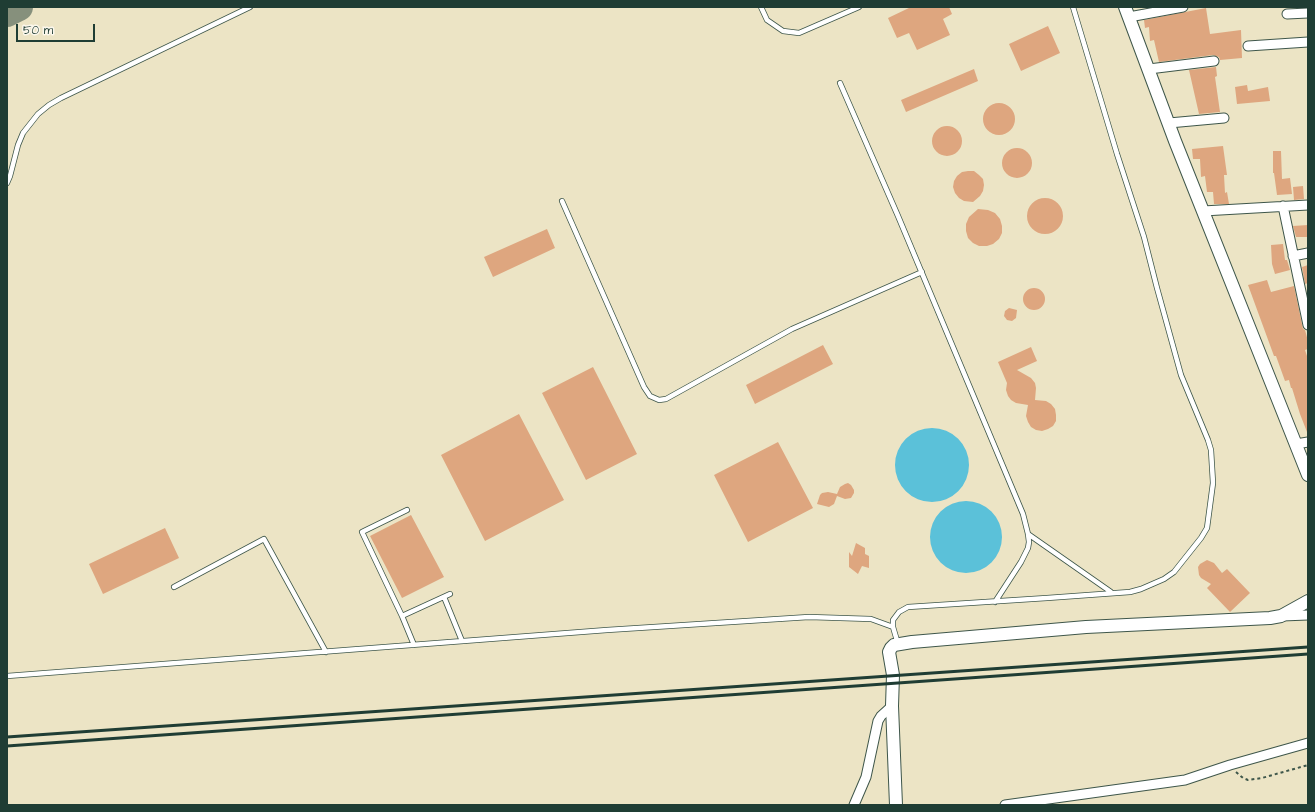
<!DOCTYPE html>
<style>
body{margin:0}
#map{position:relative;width:1315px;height:812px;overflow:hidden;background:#ece4c5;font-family:"Architects Daughter",sans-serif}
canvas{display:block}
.frame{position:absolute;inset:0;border:8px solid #1f3d34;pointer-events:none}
.scale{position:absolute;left:16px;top:24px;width:79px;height:18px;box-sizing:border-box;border:2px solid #1f3d34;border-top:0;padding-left:5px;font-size:12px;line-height:14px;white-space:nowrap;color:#1f3d34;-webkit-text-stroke:3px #fbf7ec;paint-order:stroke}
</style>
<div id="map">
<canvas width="1315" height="812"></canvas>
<div class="frame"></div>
<div class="scale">50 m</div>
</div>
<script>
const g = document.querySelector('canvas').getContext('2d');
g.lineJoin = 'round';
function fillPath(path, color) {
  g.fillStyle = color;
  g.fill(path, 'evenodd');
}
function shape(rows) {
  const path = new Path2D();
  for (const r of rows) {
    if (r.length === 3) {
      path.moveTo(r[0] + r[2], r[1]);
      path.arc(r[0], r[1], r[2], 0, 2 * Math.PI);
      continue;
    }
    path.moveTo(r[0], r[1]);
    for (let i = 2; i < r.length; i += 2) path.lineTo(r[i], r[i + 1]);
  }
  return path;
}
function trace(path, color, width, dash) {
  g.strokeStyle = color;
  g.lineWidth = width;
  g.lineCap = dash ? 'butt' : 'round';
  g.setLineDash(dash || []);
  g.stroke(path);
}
const water = shape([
 [932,465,37],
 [966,537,36]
]);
const taxiway = shape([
 [7,13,19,7]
]);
const building = shape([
 [911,7,949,7,952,14,943,19,950,35,917,50,909,33,897,38,888,18],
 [1206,8,1210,34,1241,30,1242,58,1220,60,1219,57,1213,55,1159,62,1154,40,1150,41,1149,27,1145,28,1144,20],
 [1048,26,1060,53,1021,71,1009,44],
 [1216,67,1217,76,1215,77,1220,112,1199,114,1189,70],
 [974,69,978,81,906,112,901,100],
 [1247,85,1248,91,1268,87,1270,101,1237,104,1235,87],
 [999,119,16],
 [947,141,15],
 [1223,146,1227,175,1224,175,1225,193,1227,192,1229,204,1214,204,1213,192,1207,192,1205,176,1201,177,1200,159,1193,159,1192,149],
 [1017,163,15],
 [1273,151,1281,151,1282,179,1290,178,1292,194,1277,195,1274,173,1273,173],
 [968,171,974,171,979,175,983,179,984,185,983,191,980,196,973,202,964,201,959,198,955,193,953,187,954,181,957,176,962,172],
 [1303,186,1304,199,1294,200,1293,187],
 [1045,216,18],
 [978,209,988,210,995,213,1000,219,1002,226,1002,233,999,239,993,244,987,246,979,246,973,243,968,238,966,231,966,224,969,217],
 [1308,225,1308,237,1296,237,1293,226],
 [547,229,555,248,493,277,484,257],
 [1283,244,1285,260,1287,260,1290,270,1275,274,1272,264,1271,245],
 [1308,265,1308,283,1305,284,1302,267],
 [1267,280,1271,292,1294,286,1303,329,1305,330,1308,341,1308,349,1305,350,1308,359,1308,432,1307,432,1300,414,1292,388,1291,388,1289,380,1285,381,1276,356,1274,356,1248,285],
 [1034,299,11],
 [1009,308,1017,310,1016,318,1012,321,1007,320,1004,316,1005,311],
 [823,345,833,364,755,404,746,385],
 [1031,347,1037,361,1017,370,1031,378,1035,383,1036,388,1035,400,1046,401,1051,404,1055,409,1056,415,1056,421,1053,426,1048,429,1042,431,1036,430,1031,427,1028,422,1026,416,1028,405,1016,403,1011,400,1008,396,1006,390,1007,383,998,362],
 [593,367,637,454,586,480,542,393],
 [519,414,564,500,485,541,441,455],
 [778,442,813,508,748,542,714,475],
 [848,483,851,485,854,490,854,493,851,498,845,499,837,496,834,504,829,507,817,504,820,495,822,493,828,492,837,494,840,487,845,484],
 [411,515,444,577,402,598,370,536],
 [165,528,179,558,103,594,89,564],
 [856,543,865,548,865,554,869,556,869,568,862,566,858,574,849,567,849,552,852,556],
 [1207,560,1214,563,1222,573,1227,569,1250,593,1230,612,1207,588,1211,584,1201,578,1199,575,1198,567,1200,564]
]);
const path = shape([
 [1236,772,1243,778,1248,780,1262,778,1308,765]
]);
const service = shape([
 [761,7,767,20,783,31,799,33,859,7],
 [840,83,898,216,1023,514,1028,534,1029,542,1028,548,1021,562,995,602],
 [7,183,10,176,18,145,23,133,38,114,49,105,61,98,250,7],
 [562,201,644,387,650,396,659,400,666,399,792,329,922,272],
 [407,510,362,532,402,616,414,645],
 [1028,534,1111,592],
 [174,587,264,539,326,652],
 [444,597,462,641],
 [402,616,450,594],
 [898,644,893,627,893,620,899,612,908,607,1047,598,1130,592,1141,589,1164,579,1174,572,1201,538,1207,528,1213,483,1211,450,1208,440,1181,375,1157,288,1144,237,1117,154,1073,7],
 [7,676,607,630,809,617,871,619,893,627]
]);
const minor = shape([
 [1287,14,1308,13],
 [1129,17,1183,7],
 [1248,46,1308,42],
 [1149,69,1214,61],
 [1169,123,1224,118],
 [1283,206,1308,325],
 [1203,211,1308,205],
 [1293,256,1308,253],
 [1296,444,1308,442],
 [1282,616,1308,615],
 [854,805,866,777,878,721,881,716,892,706],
 [1005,805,1185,780,1230,765,1308,743]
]);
const tertiary = shape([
 [1125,7,1175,141,1308,475],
 [896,805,892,706,893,675,889,652,891,648,894,645,912,642,1086,627,1270,618,1281,616,1308,601]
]);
const rail = shape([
 [7,737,1308,647],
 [7,746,1308,654]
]);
fillPath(water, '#5bc1d9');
trace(taxiway, '#86907c', 28);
fillPath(building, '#dea67f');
trace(service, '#3e564a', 6);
trace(minor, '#3e564a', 11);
trace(tertiary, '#3e564a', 14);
trace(path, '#3e564a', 2, [3, 3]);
trace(service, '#fff', 4.5);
trace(minor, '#fff', 9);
trace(tertiary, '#fff', 12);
trace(rail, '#1f3d34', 3);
</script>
